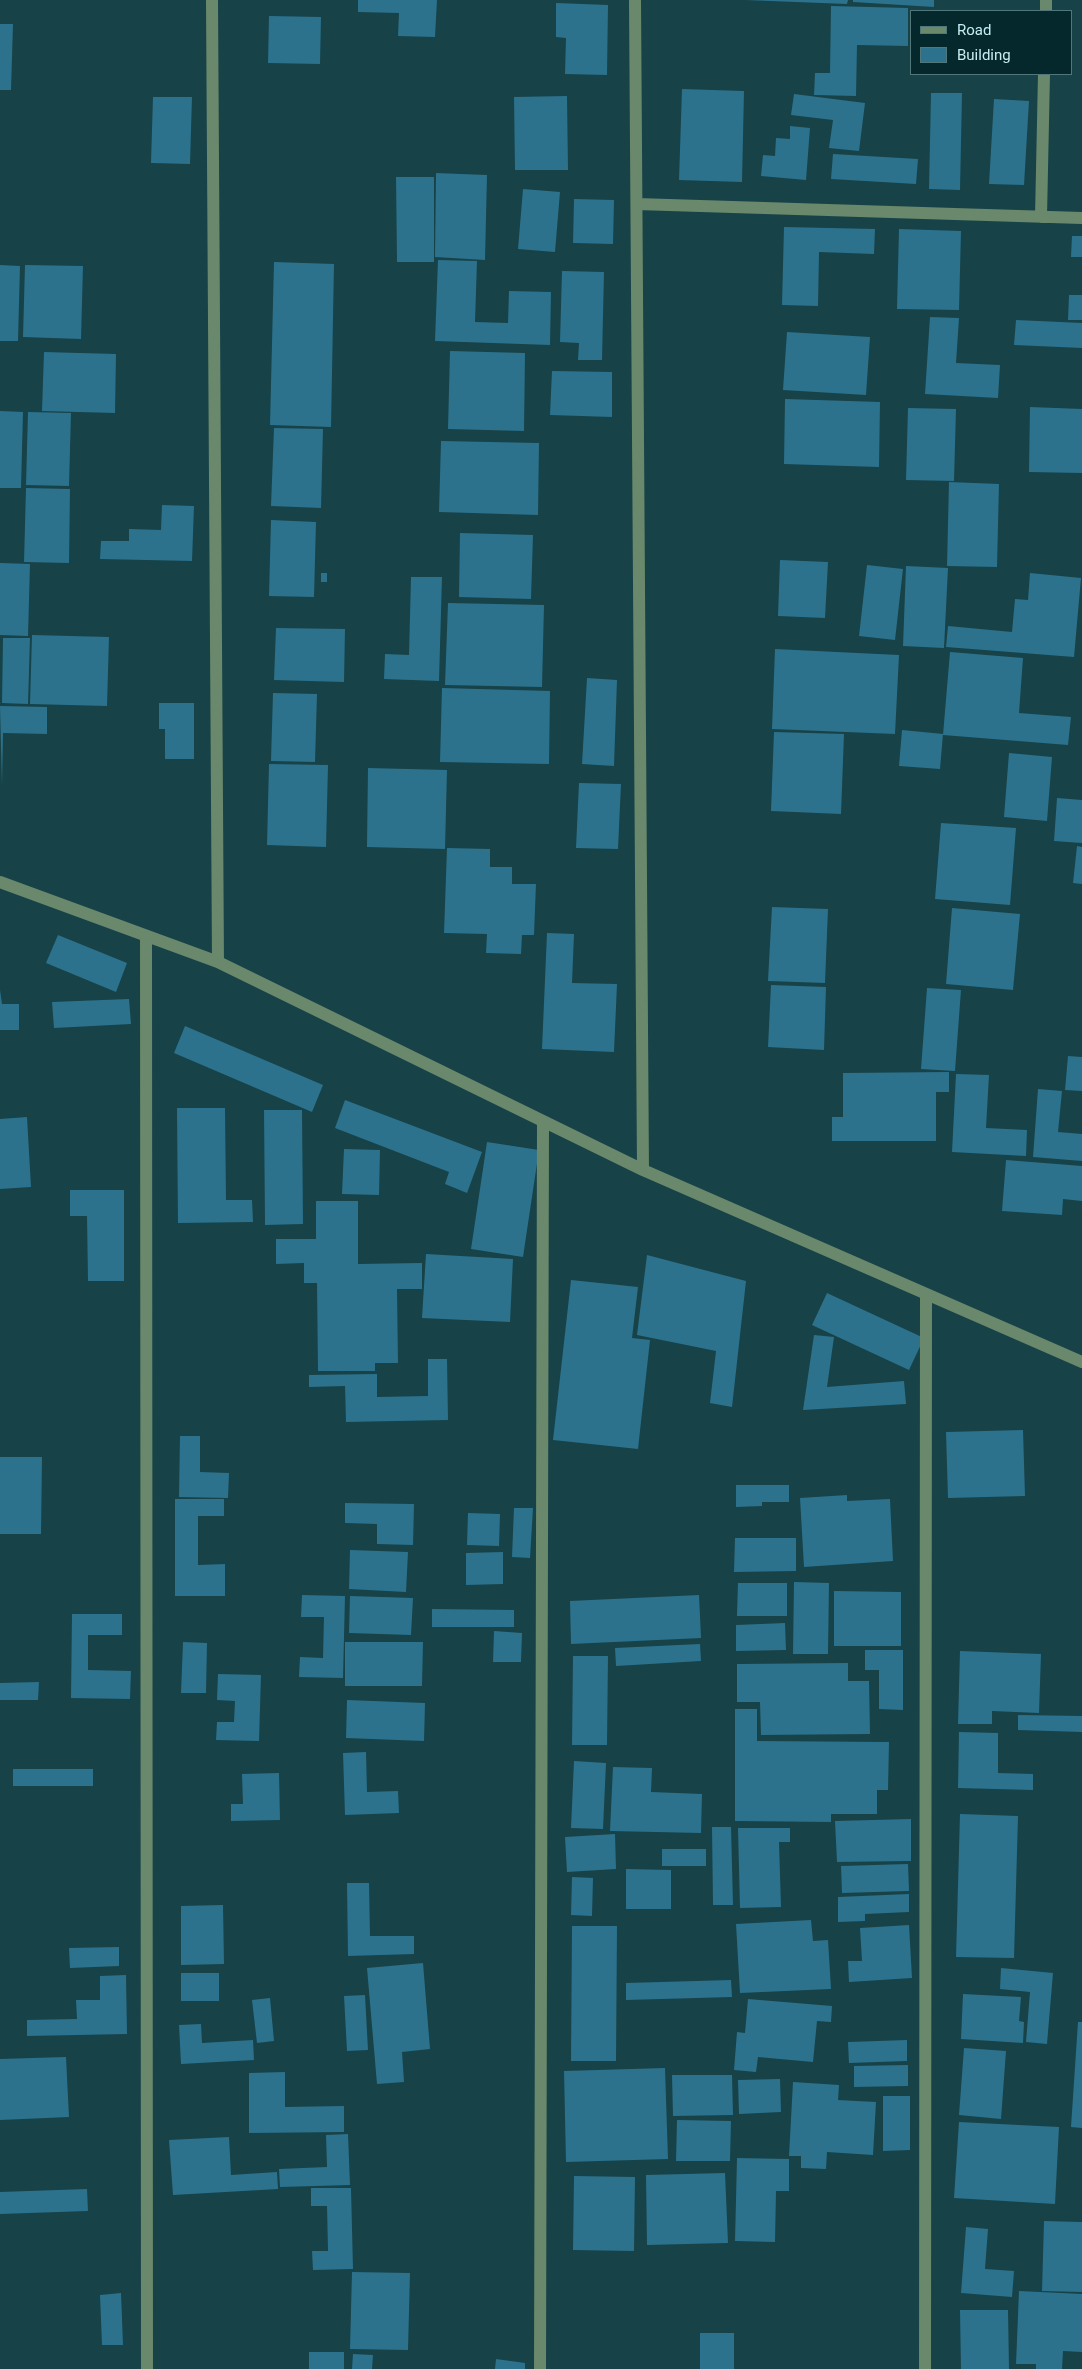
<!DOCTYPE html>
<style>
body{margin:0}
#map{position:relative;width:1082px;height:2369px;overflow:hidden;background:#174248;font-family:Roboto,sans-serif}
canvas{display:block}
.legend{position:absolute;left:910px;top:10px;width:162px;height:65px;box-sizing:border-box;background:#04282c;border:1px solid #52777b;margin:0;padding:6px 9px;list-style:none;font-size:15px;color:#c7edf2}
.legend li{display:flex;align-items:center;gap:10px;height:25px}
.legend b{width:25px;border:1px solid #52777b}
</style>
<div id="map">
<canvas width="1082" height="2369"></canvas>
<ul class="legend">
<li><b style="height:6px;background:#6a886b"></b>Road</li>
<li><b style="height:14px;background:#2c728c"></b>Building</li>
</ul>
</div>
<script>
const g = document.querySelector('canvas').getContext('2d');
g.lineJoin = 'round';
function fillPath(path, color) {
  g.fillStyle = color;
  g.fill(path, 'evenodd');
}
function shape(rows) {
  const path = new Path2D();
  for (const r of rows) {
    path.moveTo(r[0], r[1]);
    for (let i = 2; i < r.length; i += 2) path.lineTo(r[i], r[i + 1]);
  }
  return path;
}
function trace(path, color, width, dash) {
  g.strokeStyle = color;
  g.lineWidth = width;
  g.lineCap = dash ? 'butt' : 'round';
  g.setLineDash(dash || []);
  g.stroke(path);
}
const building = shape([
 [358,0,437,0,435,37,398,36,399,13,358,12],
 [745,0,848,0,847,4],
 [853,0,934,0,934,7,853,2],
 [556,3,608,5,607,75,565,74,566,38,556,37],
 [831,6,908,8,908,46,857,45,856,96,814,95,815,73,830,73],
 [269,16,321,17,320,64,268,63],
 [0,24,13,24,11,90,0,90],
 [682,89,744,91,742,182,679,180],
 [931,93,962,93,960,190,929,189],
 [794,94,865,103,859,151,829,148,833,120,791,115],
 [567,96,568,170,515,170,514,97],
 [153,97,192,97,190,164,151,163],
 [994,99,1029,101,1024,185,989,184],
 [790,126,810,128,806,180,761,176,763,155,775,156,776,138,790,139],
 [833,154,918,159,916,184,831,179],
 [436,173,487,175,485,260,435,257],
 [396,177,434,177,434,262,397,262],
 [523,189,560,192,555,252,518,249],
 [574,199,614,200,613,244,573,243],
 [784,227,875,229,874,254,819,252,818,306,782,305],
 [899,229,961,231,959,310,897,309],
 [1072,236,1082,236,1082,257,1071,257],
 [438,260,477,261,475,322,508,323,509,291,551,292,550,345,435,341],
 [274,262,334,264,331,427,270,425],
 [0,265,20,266,18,341,0,341],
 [25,265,83,266,81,339,23,337],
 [562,271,604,272,602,360,578,360,579,343,560,342],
 [1069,295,1082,295,1082,320,1068,320],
 [930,317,959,318,956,363,1000,365,998,398,925,394],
 [1016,320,1082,323,1082,348,1014,345],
 [787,332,870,337,866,395,783,390],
 [450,351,525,353,524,431,448,429],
 [44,352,116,354,115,413,42,411],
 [552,371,612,372,612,417,550,415],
 [785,399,880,402,879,467,784,464],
 [1030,407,1082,409,1082,473,1029,472],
 [908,408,956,409,954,481,906,480],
 [0,411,23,412,21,488,0,488],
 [28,412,71,413,69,486,26,485],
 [274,428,323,429,321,508,271,506],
 [441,441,539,443,538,515,439,512],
 [949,482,999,484,997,567,947,566],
 [26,488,70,489,69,563,24,562],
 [162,505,194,506,192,561,100,559,101,541,129,541,129,529,161,530],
 [271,520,316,522,314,597,269,596],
 [460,533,533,535,531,599,459,597],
 [780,560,828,562,825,618,778,616],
 [0,563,30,564,28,636,0,635],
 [867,565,903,569,895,640,859,636],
 [906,566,948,568,944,648,903,646],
 [321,573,327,573,327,582,321,582],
 [1030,573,1081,578,1074,657,946,647,948,626,1012,632,1015,599,1028,600],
 [411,577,442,577,439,681,384,679,385,654,409,655],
 [448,603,544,605,542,687,445,685],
 [276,628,345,629,344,682,274,680],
 [32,635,109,637,107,706,30,704],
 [3,638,30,638,28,704,2,703],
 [775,649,899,655,895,734,772,729],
 [950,652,1023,658,1019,713,1071,717,1068,745,943,735],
 [587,678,617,680,614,766,582,764],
 [442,688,550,691,549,764,440,762],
 [273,693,317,694,315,762,271,761],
 [159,703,194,703,194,759,165,759,165,729,159,729],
 [0,706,47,707,47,734,3,733,2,786],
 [902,730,943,734,940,769,899,766],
 [774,732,844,734,841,814,771,811],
 [1009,753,1052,757,1047,821,1004,817],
 [269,764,328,765,326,847,267,845],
 [368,768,447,770,445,849,367,847],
 [579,783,621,784,618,849,576,848],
 [1057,798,1082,800,1082,843,1054,841],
 [941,823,1016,828,1010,905,935,899],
 [1077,846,1082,847,1082,884,1073,883],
 [447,848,490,849,490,867,512,867,512,884,536,884,534,935,522,935,521,954,486,953,487,934,444,933],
 [772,907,828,909,825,983,768,981],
 [952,908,1020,914,1013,990,946,984],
 [547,933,574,934,572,983,617,984,614,1052,542,1049],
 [58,935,127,963,116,992,46,963],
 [771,985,826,987,824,1050,768,1047],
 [927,988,961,990,955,1071,921,1069],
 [0,990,2,1004,19,1004,19,1030,0,1030],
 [129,999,131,1024,54,1028,52,1002],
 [185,1026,323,1085,312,1112,174,1053],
 [1068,1056,1082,1057,1082,1091,1065,1090],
 [949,1072,949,1092,936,1092,936,1141,832,1141,832,1117,843,1117,843,1073],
 [956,1074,989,1075,986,1128,1027,1130,1026,1156,952,1152],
 [1038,1089,1062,1091,1058,1132,1082,1134,1082,1161,1033,1157],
 [345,1100,482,1152,467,1193,445,1184,449,1172,335,1128],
 [177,1108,225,1108,226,1200,252,1200,253,1222,178,1223],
 [264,1110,302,1110,303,1224,265,1225],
 [27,1117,31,1187,0,1189,0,1119],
 [487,1142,539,1150,523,1257,471,1249],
 [344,1149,380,1150,379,1195,342,1194],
 [1006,1160,1082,1166,1082,1201,1063,1199,1062,1215,1002,1211],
 [70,1190,124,1190,124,1281,88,1281,87,1216,70,1216],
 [316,1201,358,1201,358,1264,422,1263,422,1289,397,1289,398,1363,375,1363,375,1371,318,1371,317,1283,304,1283,304,1263,276,1264,276,1239,316,1239],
 [426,1254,513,1259,510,1322,422,1318],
 [647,1255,746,1281,732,1407,710,1403,716,1351,637,1335],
 [571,1280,638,1287,632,1338,650,1340,638,1449,553,1440],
 [827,1293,924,1338,909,1370,812,1325],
 [814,1335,834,1337,827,1387,904,1381,906,1404,803,1410],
 [428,1359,447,1359,448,1420,346,1422,345,1386,309,1387,309,1375,377,1374,377,1397,428,1396],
 [1023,1430,1025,1496,948,1498,946,1432],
 [180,1436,200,1436,200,1472,229,1473,228,1498,179,1497],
 [0,1457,42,1457,41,1534,0,1534],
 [736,1485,789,1485,789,1502,762,1502,762,1506,736,1507],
 [847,1495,847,1501,890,1499,893,1561,804,1567,800,1498],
 [175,1499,224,1499,224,1516,198,1516,198,1565,225,1564,225,1596,175,1596],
 [345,1503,414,1504,413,1545,377,1544,377,1524,345,1523],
 [514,1508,533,1508,530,1558,512,1557],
 [468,1513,500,1514,499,1546,467,1545],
 [735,1538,796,1538,796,1571,734,1572],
 [350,1550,408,1552,406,1592,349,1589],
 [503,1552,503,1584,466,1585,466,1553],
 [794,1582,829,1583,828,1654,793,1654],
 [738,1583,787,1583,787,1616,737,1616],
 [834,1591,901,1592,901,1646,834,1646],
 [302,1595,345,1596,343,1678,299,1677,300,1657,323,1658,324,1617,301,1617],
 [699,1595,701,1638,571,1644,570,1601],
 [350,1596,413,1598,411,1635,349,1633],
 [432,1609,514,1610,514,1627,432,1627],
 [72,1614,122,1614,122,1635,88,1635,88,1670,131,1671,130,1699,71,1698],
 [785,1623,786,1650,736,1651,736,1625],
 [494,1631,522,1633,521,1662,493,1662],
 [183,1642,207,1643,206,1693,181,1693],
 [345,1642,423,1642,422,1686,345,1686],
 [700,1644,701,1661,616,1666,615,1648],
 [865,1650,903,1650,903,1710,879,1709,879,1670,865,1670],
 [960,1651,1041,1654,1039,1713,992,1711,992,1724,958,1724],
 [573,1656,608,1656,607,1745,572,1745],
 [848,1663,848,1681,869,1681,870,1734,761,1735,760,1702,737,1702,737,1664],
 [218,1674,261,1675,259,1741,216,1740,217,1722,234,1722,235,1701,217,1700],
 [39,1682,38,1700,0,1700,0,1683],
 [347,1700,425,1703,424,1741,346,1738],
 [735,1709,757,1709,757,1741,889,1742,888,1790,877,1790,877,1814,831,1814,831,1822,735,1821],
 [1018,1715,1082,1716,1082,1732,1018,1730],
 [959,1732,998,1733,998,1773,1033,1774,1033,1790,958,1788],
 [366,1752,367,1792,398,1791,399,1813,345,1815,343,1753],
 [574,1761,606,1763,603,1829,571,1828],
 [613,1767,652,1768,651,1792,702,1794,701,1833,610,1831],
 [13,1769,93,1769,93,1786,13,1786],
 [279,1773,280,1820,231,1821,231,1804,243,1804,242,1774],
 [960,1814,1018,1816,1014,1958,956,1957],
 [911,1819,911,1861,837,1862,835,1821],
 [712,1827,731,1827,733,1905,713,1905],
 [738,1828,790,1828,790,1842,779,1842,781,1907,740,1908],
 [615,1834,616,1869,567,1872,565,1837],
 [662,1849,706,1849,706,1866,662,1866],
 [908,1864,909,1891,842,1893,841,1866],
 [626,1869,671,1870,671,1909,626,1909],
 [572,1877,593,1878,592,1916,571,1915],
 [347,1883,369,1883,370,1936,414,1936,414,1954,348,1956],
 [909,1894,909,1912,865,1914,865,1921,838,1922,838,1897],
 [223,1905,224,1964,181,1965,181,1906],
 [811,1920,813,1941,828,1940,831,1989,740,1993,736,1924],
 [909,1925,912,1978,849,1982,848,1961,862,1961,860,1928],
 [572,1926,617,1926,616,2061,571,2061],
 [119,1947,119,1966,70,1968,69,1948],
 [423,1963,430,2049,402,2052,404,2082,377,2084,367,1968],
 [1001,1968,1053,1973,1047,2044,1026,2042,1030,1992,1000,1989],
 [181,1973,219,1973,219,2001,181,2001],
 [126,1975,127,2034,27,2036,27,2020,77,2019,76,2000,100,2000,100,1976],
 [731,1980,732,1997,626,2000,626,1983],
 [963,1994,1021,1997,1019,2021,1024,2022,1023,2043,961,2039],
 [365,1995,368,2050,347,2051,344,1996],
 [270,1998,274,2041,257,2043,252,2000],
 [748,1999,832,2006,831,2022,817,2021,813,2062,758,2057,756,2072,734,2070,737,2032,745,2033],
 [1078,2022,1082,2022,1082,2128,1071,2127],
 [201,2024,202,2043,253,2040,254,2060,181,2064,179,2025],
 [907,2040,907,2061,849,2063,848,2042],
 [964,2048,1006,2051,1001,2119,959,2115],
 [66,2057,69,2117,0,2120,0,2059],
 [908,2065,908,2086,854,2087,854,2066],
 [665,2068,668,2159,566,2162,564,2071],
 [285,2072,285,2107,344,2106,344,2132,249,2133,249,2073],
 [672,2075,732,2075,733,2115,673,2116],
 [780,2079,781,2112,739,2114,738,2080],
 [793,2082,839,2085,838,2100,876,2102,873,2155,827,2152,826,2169,801,2168,801,2156,789,2156],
 [883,2096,910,2096,910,2150,883,2151],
 [677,2120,731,2121,730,2161,676,2161],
 [959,2122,1059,2127,1055,2204,954,2198],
 [348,2134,350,2185,280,2187,279,2169,327,2167,326,2135],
 [229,2137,231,2175,277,2172,278,2189,173,2195,169,2140],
 [737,2158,789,2159,789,2191,776,2191,775,2242,735,2241],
 [725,2173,728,2243,647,2245,646,2175],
 [574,2176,635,2177,634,2251,573,2250],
 [311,2188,351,2188,353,2269,313,2270,312,2251,328,2251,327,2206,311,2206],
 [87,2189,88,2211,0,2214,0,2192],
 [1044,2221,1082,2222,1082,2292,1042,2291],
 [966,2227,988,2229,985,2269,1014,2271,1012,2297,961,2293],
 [352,2272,410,2273,408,2350,350,2349],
 [1019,2291,1082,2294,1082,2352,1063,2351,1062,2369,1036,2369,1036,2364,1016,2364],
 [121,2293,123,2345,102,2345,100,2295],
 [960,2310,1008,2310,1009,2369,961,2369],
 [700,2333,734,2333,734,2369,700,2369],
 [309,2352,344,2352,344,2369,309,2369],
 [353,2354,373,2355,372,2369,352,2369],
 [496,2359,525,2363,525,2369,495,2369]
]);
const minor = shape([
 [212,0,218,962],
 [635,0,643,1170],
 [1046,11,1046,0],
 [637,204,1082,218],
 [1041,217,1044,74],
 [0,882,218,962,643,1170,1082,1362],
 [146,936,147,2369],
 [540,2369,543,1122],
 [925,2369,926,1294]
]);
fillPath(building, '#2c728c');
trace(minor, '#6a886b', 12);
</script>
